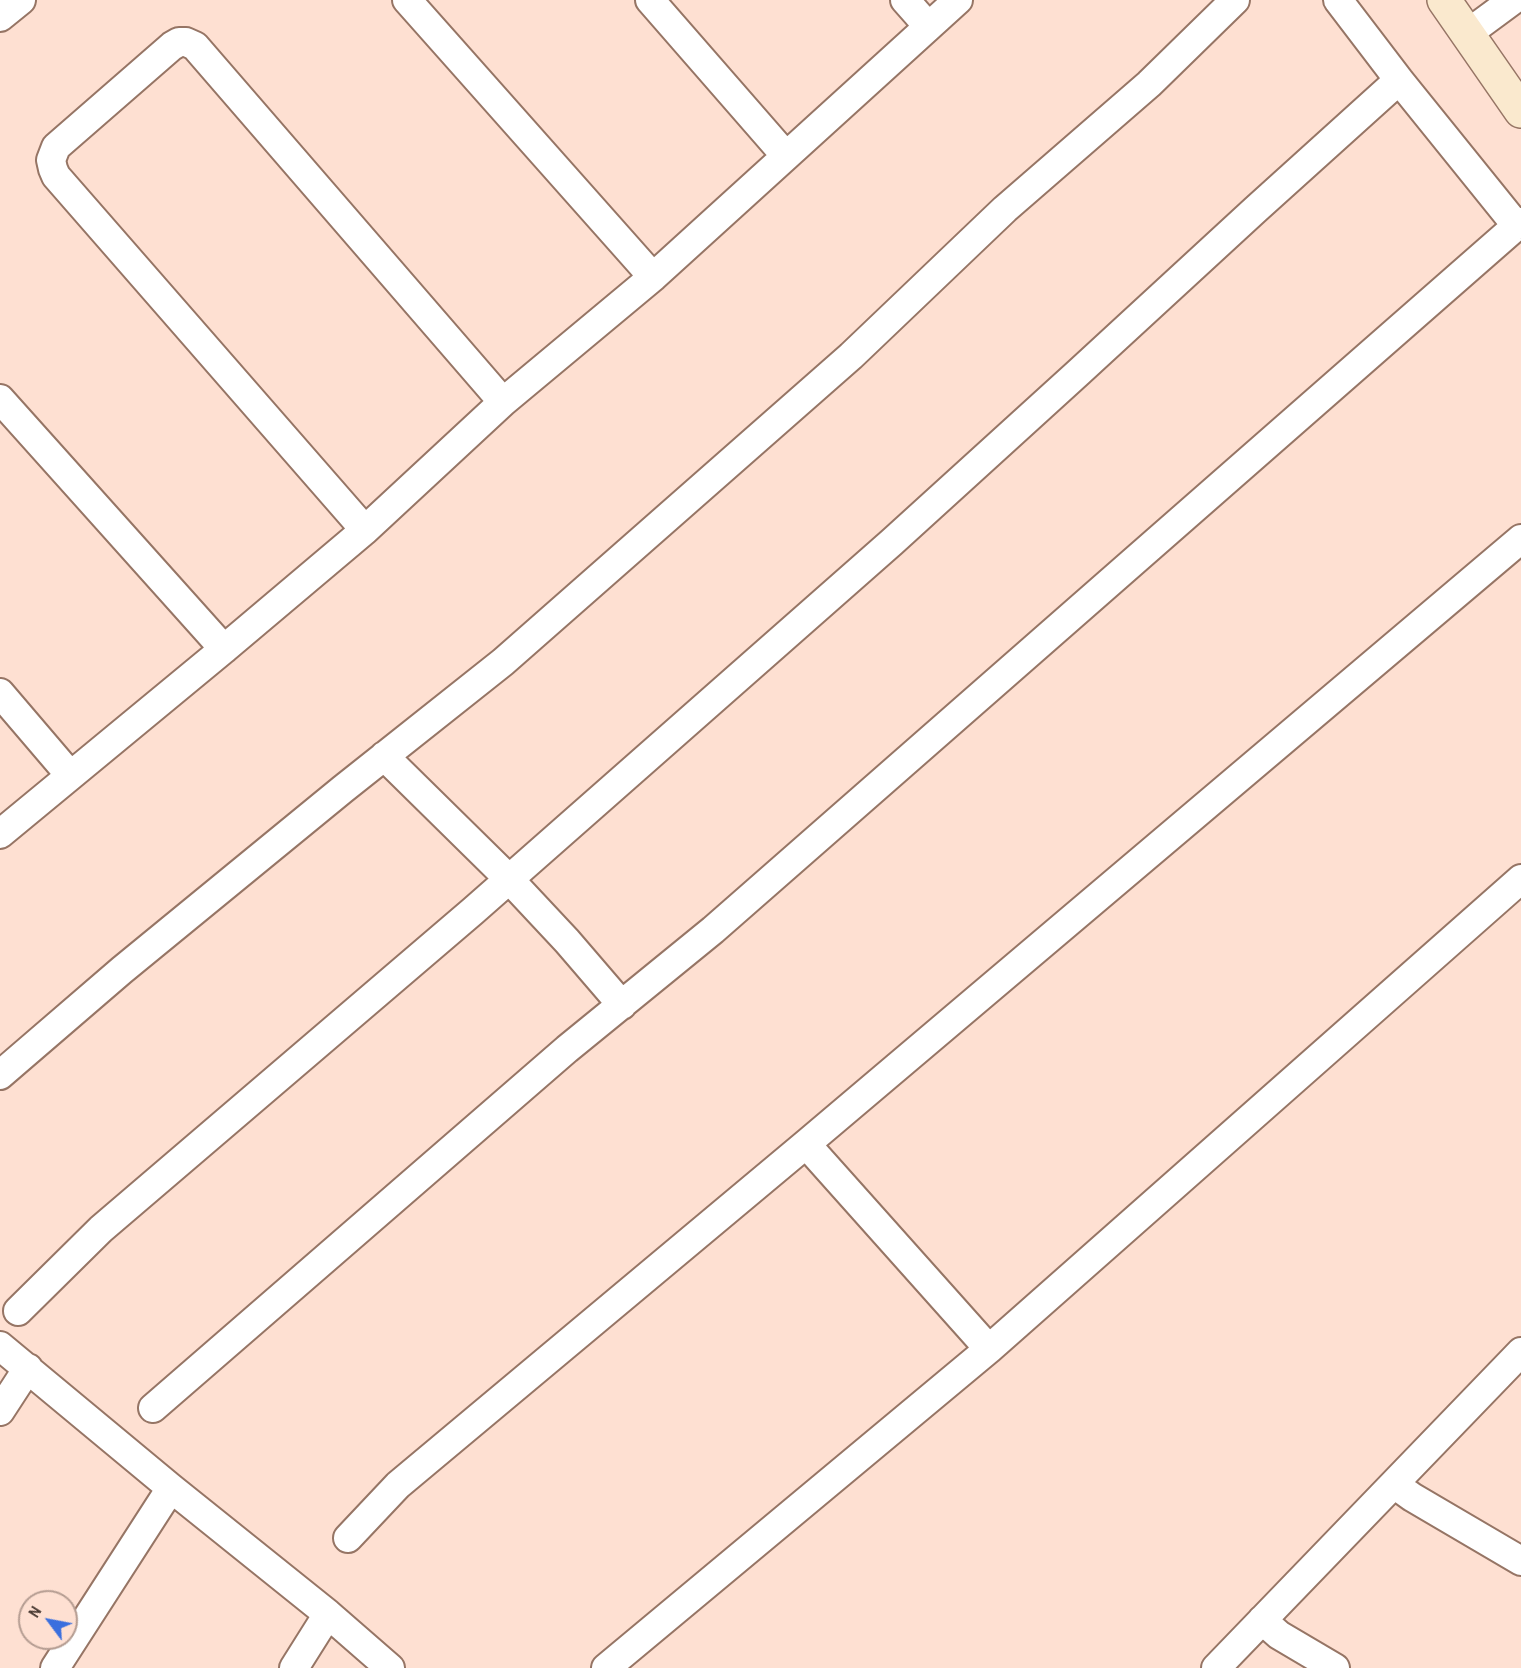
<!DOCTYPE html>
<style>
body{margin:0}
#map{position:relative;width:1521px;height:1668px;overflow:hidden;background:#fee0d2;font-family:"Archivo Narrow",sans-serif}
canvas{display:block}
.north{position:absolute;left:18px;top:1590px;width:60px;height:60px;box-sizing:border-box;background:#fee0d2;border:2px solid #b49c91;border-radius:50%;rotate:302deg;font-size:16px;font-weight:700;line-height:24px;text-align:center;color:#463730}
.north::after{content:'';display:block;margin:auto;width:21px;height:27px;background:#3a6fde;clip-path:polygon(50% 0,100% 100%,50% 72%,0 100%)}
</style>
<div id="map">
<canvas width="1521" height="1668"></canvas>
<div class="north">N</div>
</div>
<script>
const g = document.querySelector('canvas').getContext('2d');
g.lineJoin = 'round';
function shape(rows) {
  const path = new Path2D();
  for (const r of rows) {
    path.moveTo(r[0], r[1]);
    for (let i = 2; i < r.length; i += 2) path.lineTo(r[i], r[i + 1]);
  }
  return path;
}
function trace(path, color, width, dash) {
  g.strokeStyle = color;
  g.lineWidth = width;
  g.lineCap = dash ? 'butt' : 'round';
  g.setLineDash(dash || []);
  g.stroke(path);
}
const street = shape([
 [407,0,653,277],
 [650,0,786,156],
 [905,0,928,26],
 [1338,0,1399,80,1516,225],
 [0,17,21,0],
 [1467,34,1513,0],
 [0,399,224,649],
 [365,530,56,176,53,169,51,160,56,147,172,46,179,42,186,42,195,46,503,402],
 [0,693,70,775],
 [384,756,509,879,567,941,622,1005],
 [0,834,224,649,365,530,503,402,653,277,958,0],
 [0,1075,122,970,343,789,503,662,851,356,1005,209,1149,84,1235,0],
 [806,1144,989,1349],
 [18,1311,101,1229,473,911,892,542,1079,372,1255,210,1399,80],
 [0,1346,171,1488,328,1614,390,1668],
 [153,1408,567,1049,713,930,1521,222],
 [0,1411,28,1368],
 [1394,1484,1412,1497,1521,1561],
 [348,1538,398,1485,806,1144,1521,539],
 [1262,1620,1279,1635,1335,1668],
 [55,1668,171,1488],
 [294,1668,328,1614],
 [606,1668,989,1349,1521,879],
 [1216,1668,1521,1352]
]);
const secondary = shape([
 [1444,0,1521,111]
]);
trace(street, '#967565', 32);
trace(secondary, '#967565', 36);
trace(street, '#fff', 28);
trace(secondary, '#fae9ce', 33);
</script>
